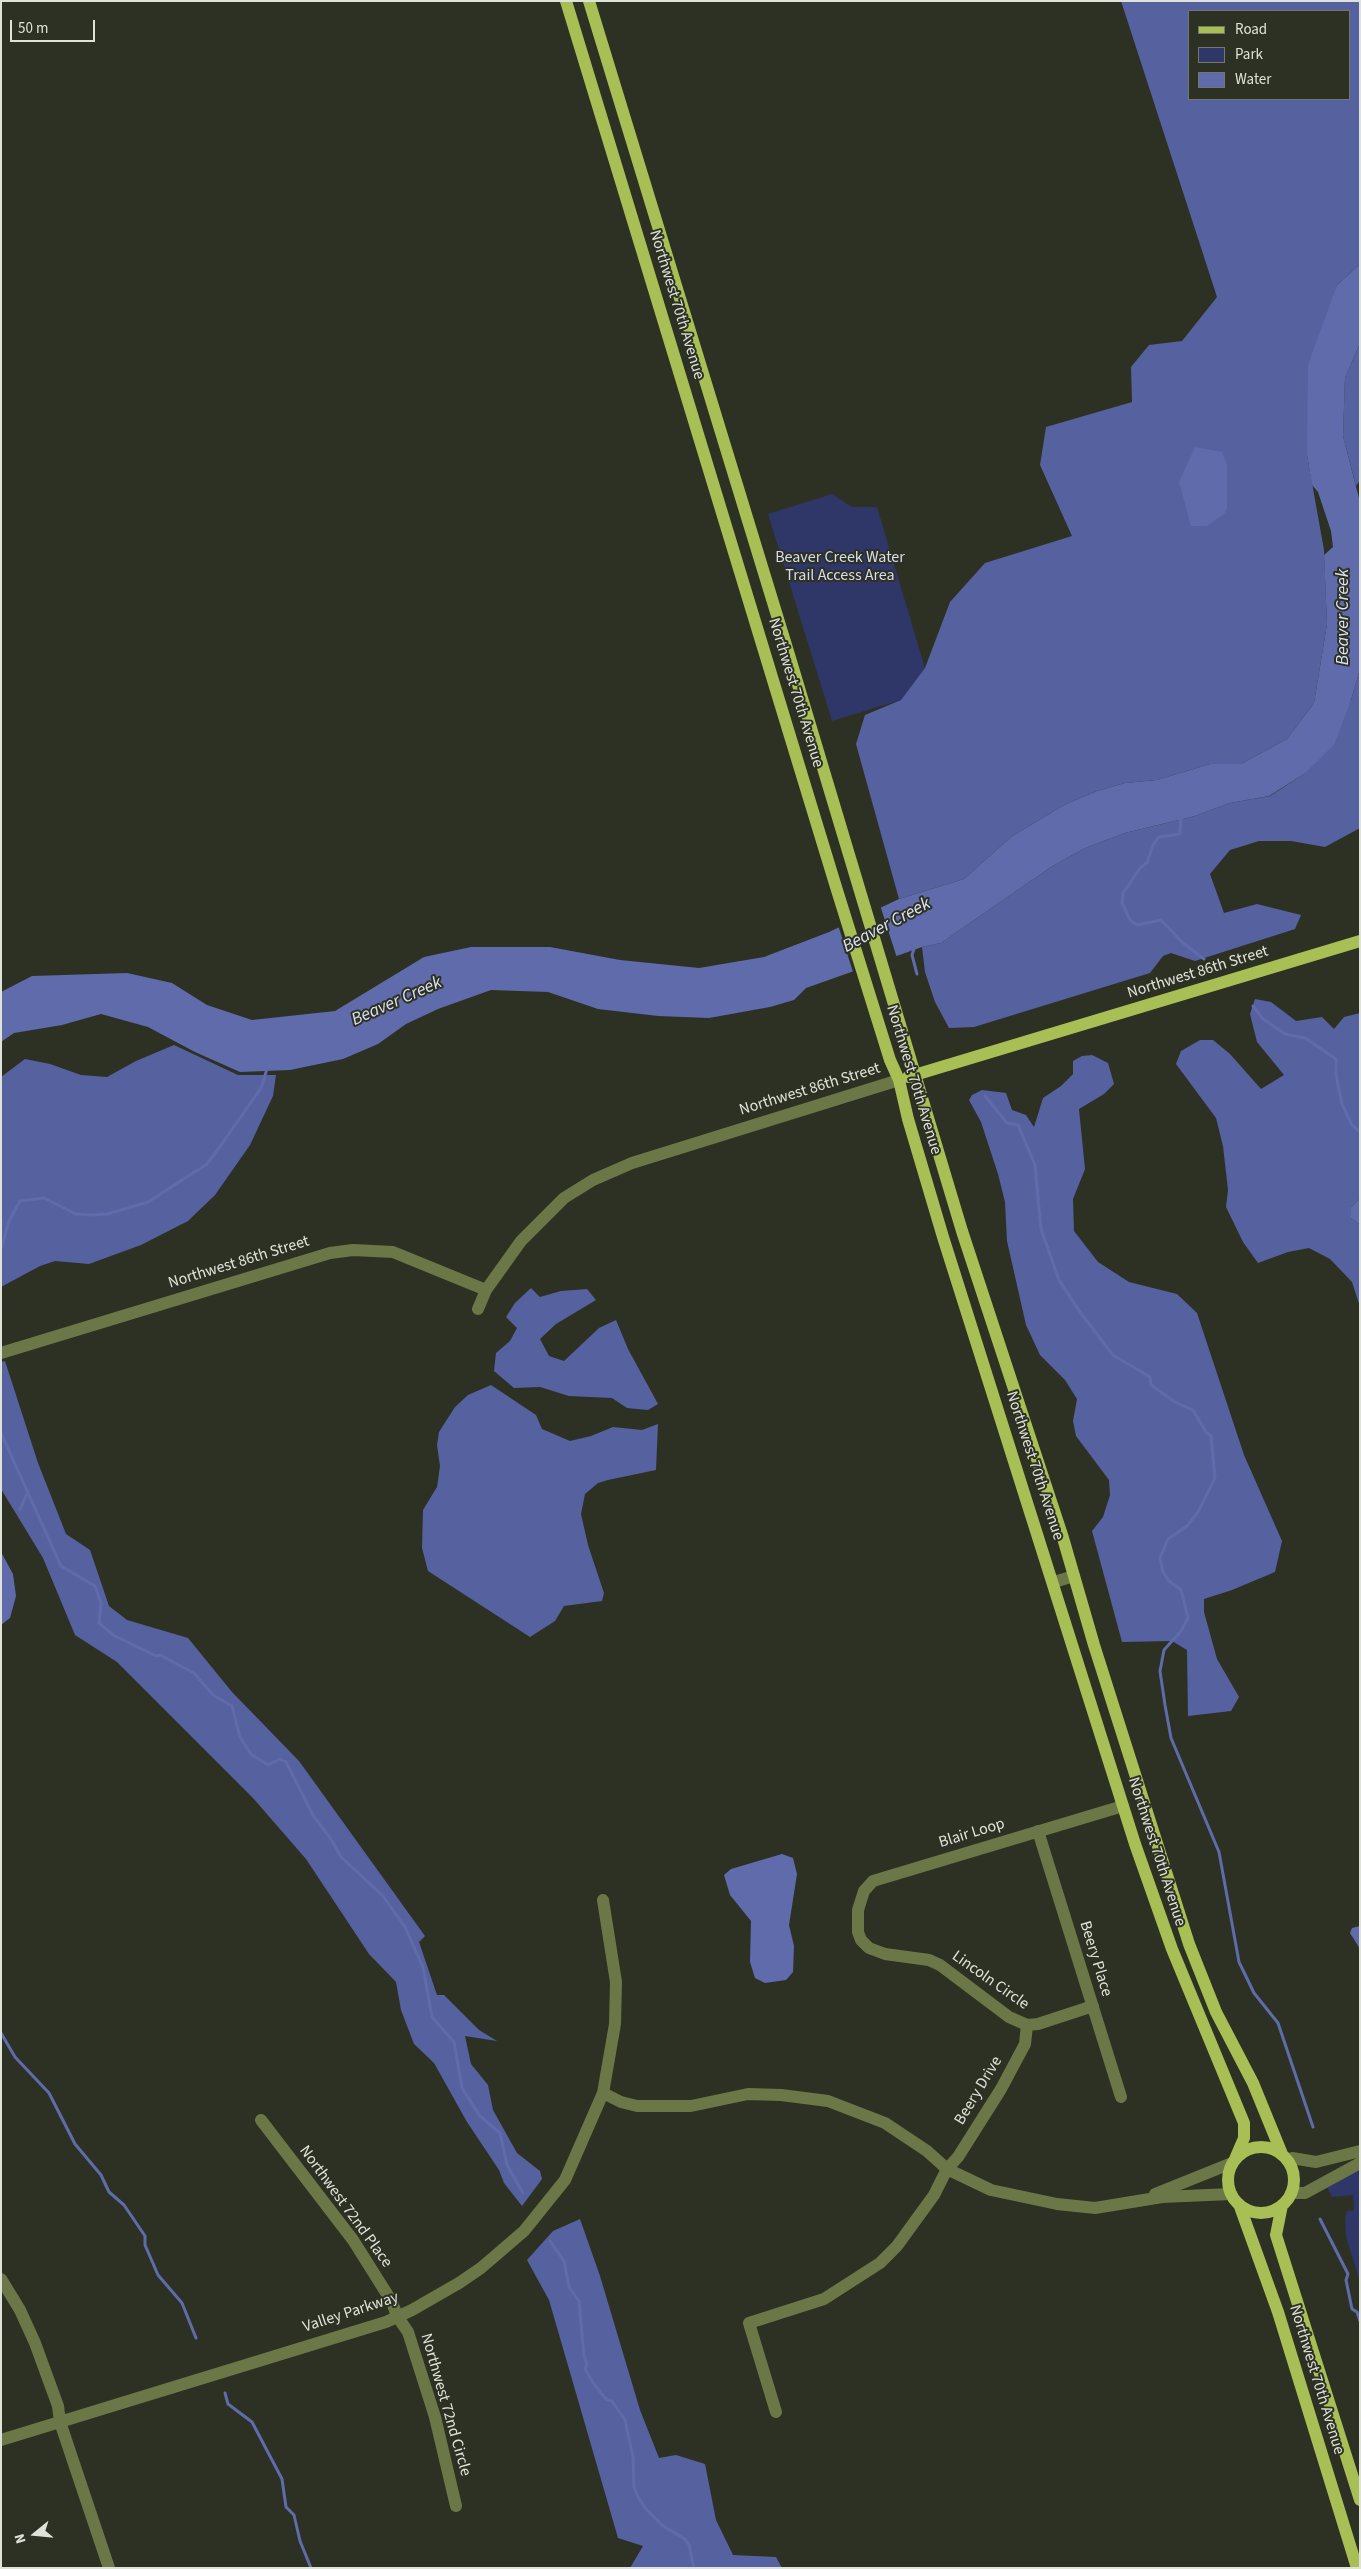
<!DOCTYPE html>
<style>
body{margin:0}
#map{position:relative;width:1361px;height:2569px;overflow:hidden;background:#2d3123;font-family:"Source Sans 3",sans-serif}
canvas{display:block}
.frame{position:absolute;inset:0;border:2px solid #dfe2d9;pointer-events:none}
.legend{position:absolute;left:1188px;top:10px;width:162px;height:90px;box-sizing:border-box;background:#2d3123;border:1px solid #74786c;margin:0;padding:6px 9px;list-style:none;font-size:15px;color:#dfe2d9}
.legend li{display:flex;align-items:center;gap:10px;height:25px}
.legend b{width:25px;border:1px solid #74786c}
.north{position:absolute;left:10px;top:2509px;width:50px;height:50px;-webkit-text-stroke:4px #2d3123;paint-order:stroke;rotate:253deg;font-size:14px;font-weight:700;line-height:20px;text-align:center;color:#dfe2d9}
.north::after{content:'';display:block;margin:auto;width:18px;height:22px;background:#dfe2d9;clip-path:polygon(50% 0,100% 100%,50% 72%,0 100%)}
.scale{position:absolute;left:10px;top:20px;width:85px;height:22px;box-sizing:border-box;border:2px solid #dfe2d9;border-top:0;padding-left:6px;font-size:15px;line-height:18px;white-space:nowrap;color:#dfe2d9;-webkit-text-stroke:4px #2d3123;paint-order:stroke}
</style>
<div id="map">
<canvas width="1361" height="2569"></canvas>
<div class="frame"></div>
<ul class="legend">
<li><b style="height:6px;background:#a7bf54"></b>Road</li>
<li><b style="height:14px;background:#2f3668"></b>Park</li>
<li><b style="height:14px;background:#5f6bab"></b>Water</li>
</ul>
<div class="north">N</div>
<div class="scale">50 m</div>
</div>
<script>
const g = document.querySelector('canvas').getContext('2d');
g.lineJoin = 'round';
function fillPath(path, color) {
  g.fillStyle = color;
  g.fill(path, 'evenodd');
}
function shape(rows) {
  const path = new Path2D();
  for (const r of rows) {
    if (r.length === 3) {
      path.moveTo(r[0] + r[2], r[1]);
      path.arc(r[0], r[1], r[2], 0, 2 * Math.PI);
      continue;
    }
    path.moveTo(r[0], r[1]);
    for (let i = 2; i < r.length; i += 2) path.lineTo(r[i], r[i + 1]);
  }
  return path;
}
function trace(path, color, width, dash) {
  g.strokeStyle = color;
  g.lineWidth = width;
  g.lineCap = dash ? 'butt' : 'round';
  g.setLineDash(dash || []);
  g.stroke(path);
}
function write(font, color, halo, rows, align = 'center') {
  g.font = font + ' "Source Sans 3",sans-serif';
  g.lineWidth = 4;
  g.setLineDash([]);
  g.textBaseline = 'middle';
  g.strokeStyle = halo;
  g.fillStyle = color;
  for (const [text, x, y, turn = 0] of rows) {
    g.save();
    g.translate(x, y);
    g.rotate((+turn || 0) * Math.PI / 180);
    g.textAlign = isNaN(turn) ? turn : align;
    if (halo) g.strokeText(text, 0, 0);
    g.fillText(text, 0, 0);
    g.restore();
  }
}
const green = shape([
 [832,494,852,507,877,507,925,668,901,700,832,721,768,514],
 [1360,2168,1360,2282,1346,2237,1345,2219,1347,2211,1354,2210,1353,2195,1332,2197,1327,2187]
]);
const forest = shape([
 [1121,1,1360,1,1360,264,1337,285,1307,455,1324,550,1327,624,1314,703,1287,739,1241,764,1210,764,1157,780,1125,783,1097,791,1064,805,1011,837,964,879,899,899,856,744,865,715,901,700,925,668,950,602,985,563,1072,536,1040,465,1046,427,1132,402,1131,367,1149,345,1182,341,1217,297],
 [1190,11,1350,11,1350,99,1190,99],
 [1360,343,1360,480,1356,486,1343,436,1345,378],
 [1360,669,1360,828,1325,847,1291,841,1259,841,1230,850,1210,874,1224,913,1257,904,1301,915,1295,929,1195,961,1171,953,1163,956,1150,973,974,1027,949,1028,935,1002,925,972,922,947,941,943,1051,867,1085,848,1125,833,1195,816,1230,803,1270,796,1304,774,1351,700],
 [1255,999,1271,1002,1296,1021,1322,1017,1334,1029,1344,1017,1360,1013,1360,1198,1351,1207,1351,1218,1360,1225,1360,1307,1352,1282,1330,1259,1309,1248,1288,1252,1258,1263,1243,1242,1226,1207,1228,1190,1223,1146,1216,1118,1176,1064,1181,1051,1200,1040,1213,1040,1230,1054,1261,1089,1284,1075,1257,1042,1250,1014],
 [174,1045,238,1075,276,1075,273,1096,250,1145,215,1195,188,1221,141,1245,89,1264,55,1261,40,1266,1,1287,1,1077,25,1059,50,1064,81,1075,107,1077,136,1061],
 [1092,1055,1108,1063,1114,1084,1104,1094,1079,1109,1085,1169,1073,1199,1074,1231,1098,1262,1129,1282,1177,1294,1197,1313,1244,1455,1282,1541,1275,1572,1232,1590,1204,1599,1204,1612,1217,1659,1239,1697,1231,1711,1188,1716,1187,1650,1172,1641,1122,1642,1092,1531,1103,1517,1110,1495,1109,1480,1076,1436,1073,1421,1077,1399,1065,1380,1040,1355,1026,1325,1007,1241,1005,1202,998,1174,981,1122,969,1100,972,1095,982,1090,1006,1093,1012,1110,1026,1115,1034,1127,1043,1098,1061,1086,1073,1074,1073,1061,1082,1056],
 [531,1288,540,1297,561,1291,587,1289,596,1300,556,1324,540,1339,549,1356,564,1361,599,1328,616,1320,628,1349,658,1404,648,1410,627,1408,612,1398,569,1396,540,1387,514,1388,494,1371,496,1353,510,1341,517,1328,506,1317,515,1303],
 [5,1361,38,1463,66,1534,90,1550,109,1606,127,1620,188,1638,232,1692,299,1761,425,1936,419,1942,437,1995,444,1995,479,2030,497,2041,465,2036,471,2064,488,2085,493,2110,517,2153,540,2171,542,2179,522,2206,504,2183,499,2170,467,2122,434,2063,414,2044,401,2010,396,1982,369,1954,306,1859,253,1798,117,1662,75,1635,43,1558,1,1489,1,1362],
 [491,1385,536,1415,542,1429,570,1441,591,1436,613,1427,642,1430,658,1424,656,1470,608,1480,598,1483,585,1494,581,1514,588,1545,604,1593,602,1601,564,1606,555,1621,530,1637,428,1571,422,1548,423,1510,437,1487,440,1466,437,1445,439,1432,455,1407,468,1395],
 [580,2219,600,2276,640,2410,659,2458,676,2455,705,2464,716,2520,733,2555,776,2557,782,2568,630,2568,643,2546,618,2538,549,2300,527,2260,553,2231]
]);
const water = shape([
 [1360,264,1360,343,1345,378,1343,436,1360,502,1360,669,1351,700,1334,745,1304,774,1269,796,1230,803,1195,816,1125,833,1085,848,1051,867,941,943,922,947,806,988,794,1000,770,1007,709,1018,658,1016,598,1009,548,992,491,990,438,1009,406,1024,378,1044,343,1059,290,1070,240,1072,195,1052,148,1027,101,1014,62,1025,14,1033,1,1042,1,992,32,976,127,973,172,983,207,1005,252,1020,335,1011,424,957,471,947,550,947,620,960,699,968,764,957,829,932,899,899,964,879,1011,837,1064,805,1097,791,1125,783,1157,780,1210,764,1241,764,1287,739,1314,703,1327,624,1324,555,1333,547,1331,531,1318,492,1312,485,1307,455,1308,365,1337,285],
 [1195,447,1222,452,1227,465,1227,508,1225,513,1207,526,1191,526,1179,482],
 [1360,1198,1360,1225,1351,1218,1351,1207],
 [1,1552,13,1574,16,1596,10,1618,1,1625],
 [782,1854,793,1858,797,1874,789,1925,794,1946,793,1972,786,1980,765,1983,755,1978,750,1962,751,1921,730,1895,724,1875,731,1869],
 [1360,1926,1360,1949,1350,1933,1352,1928]
]);
const pier = shape([
 [880,905,897,958,854,975,838,925]
]);
const stream = shape([
 [1181,817,1180,834,1159,837,1153,845,1147,863,1141,867,1123,893,1122,903,1130,920,1137,925,1161,920,1182,942,1204,959],
 [915,946,912,955,917,974],
 [1253,1006,1263,1019,1285,1034,1305,1038,1336,1059,1336,1075,1342,1104,1352,1125,1360,1132],
 [985,1096,1007,1123,1018,1125,1035,1165,1041,1229,1059,1280,1080,1312,1113,1355,1150,1377,1151,1385,1175,1402,1193,1410,1206,1432,1211,1436,1215,1478,1198,1512,1187,1526,1168,1539,1160,1558,1163,1572,1169,1581,1181,1590,1188,1618,1181,1631,1164,1650,1160,1671,1165,1705,1171,1738,1219,1852,1239,1962,1254,1993,1278,2023,1313,2127],
 [1,1249,9,1221,20,1201,44,1198,76,1214,89,1215,107,1214,148,1202,193,1173,206,1165,219,1148,261,1088,267,1069],
 [1,1433,61,1566,95,1586,101,1603,99,1623,113,1635,156,1656,160,1655,194,1673,213,1695,232,1706,240,1737,251,1754,268,1765,280,1759,286,1762,314,1817,331,1839,341,1857,383,1896,405,1927,423,1967,432,2017,454,2042,462,2088,480,2116,500,2133,507,2165,523,2193],
 [20,1509,28,1492],
 [1,2033,15,2057,49,2093,75,2144,101,2175,109,2192,124,2205,145,2236,145,2245,158,2275,182,2303,196,2338],
 [1320,2219,1348,2274,1346,2280,1352,2309,1357,2312,1360,2321],
 [550,2241,564,2261,569,2287,579,2301,584,2356,587,2364,585,2369,593,2383,606,2399,612,2401,625,2420,633,2457,634,2487,638,2497,646,2509,663,2526,685,2539,689,2545,694,2568],
 [225,2393,228,2404,252,2422,282,2479,286,2507,294,2515,300,2541,311,2568]
]);
const minor = shape([
 [478,1309,486,1290,521,1241,564,1198,593,1180,632,1163,899,1080],
 [1,1353,330,1253,353,1250,393,1252,486,1290],
 [1054,1582,1074,1576],
 [1038,1831,1121,2097],
 [1093,2006,1038,2024,1027,2025,1009,2017,940,1965,929,1960,885,1954,869,1948,861,1940,858,1932,858,1910,864,1891,873,1881,1123,1806],
 [603,2093,621,2102,637,2106,691,2106,748,2094,781,2095,828,2101,885,2123,927,2151,947,2169,991,2190,1057,2204,1095,2208,1162,2197,1231,2194],
 [261,2120,353,2240,392,2302,397,2316,408,2332,435,2417,456,2506],
 [1287,2160,1292,2158,1316,2162,1360,2151],
 [1291,2193,1305,2193,1360,2163],
 [1155,2194,1232,2163],
 [1,2279,20,2310,35,2343,58,2406,60,2422,109,2568],
 [776,2412,749,2323,824,2299,880,2263,897,2246,934,2195,947,2169,958,2157,1001,2089,1025,2044,1027,2025],
 [1,2440,386,2322,412,2310,459,2283,481,2268,524,2231,565,2180,603,2093,615,2024,616,1982,603,1900]
]);
const major = shape([
 [566,1,836,887,890,1060,899,1080,908,1119,943,1237,1135,1844,1172,1949,1244,2123,1244,2138,1235,2159],
 [589,1,790,658,962,1231,1063,1538,1094,1645,1189,1944,1216,2012,1253,2083,1282,2154],
 [908,1077,1360,941],
 [1261,2180,33],
 [1239,2204,1278,2312,1357,2568],
 [1282,2205,1276,2235,1360,2500]
]);
const streetNames = [
 ["Northwest 70th Avenue",676,305,73],
 ["Northwest 70th Avenue",795,693,73],
 ["Northwest 86th Street",1198,973,-17],
 ["Northwest 70th Avenue",913,1080,73],
 ["Northwest 86th Street",810,1090,-17],
 ["Northwest 86th Street",239,1263,-17],
 ["Northwest 70th Avenue",1034,1466,72],
 ["Blair Loop",972,1834,-17],
 ["Northwest 70th Avenue",1156,1852,72],
 ["Beery Place",1095,1959,73],
 ["Lincoln Circle",990,1981,35],
 ["Beery Drive",979,2091,-59],
 ["Northwest 72nd Place",345,2207,54],
 ["Valley Parkway",351,2313,-18],
 ["Northwest 70th Avenue",1316,2380,73],
 ["Northwest 72nd Circle",445,2405,74]
];
const parkNames = [
 ["Beaver Creek Water",840,558],
 ["Trail Access Area",840,576]
];
const waterNames = [
 ["Beaver Creek",1344,617,-90],
 ["Beaver Creek",887,926,-28],
 ["Beaver Creek",397,1002,-24]
];
fillPath(green, '#2f3668');
fillPath(forest, '#5661a0');
fillPath(water, '#5f6bab');
fillPath(pier, '#2d3123');
trace(stream, '#5f6bab', 3);
trace(minor, '#6b7746', 12);
trace(major, '#a7bf54', 12);
write('16px', '#dfe2d9', '#2d3123', streetNames);
write('16px', '#d7dbee', '#2d3123', parkNames);
write('italic 18px', '#dce1f3', '#2d3123', waterNames);
</script>
